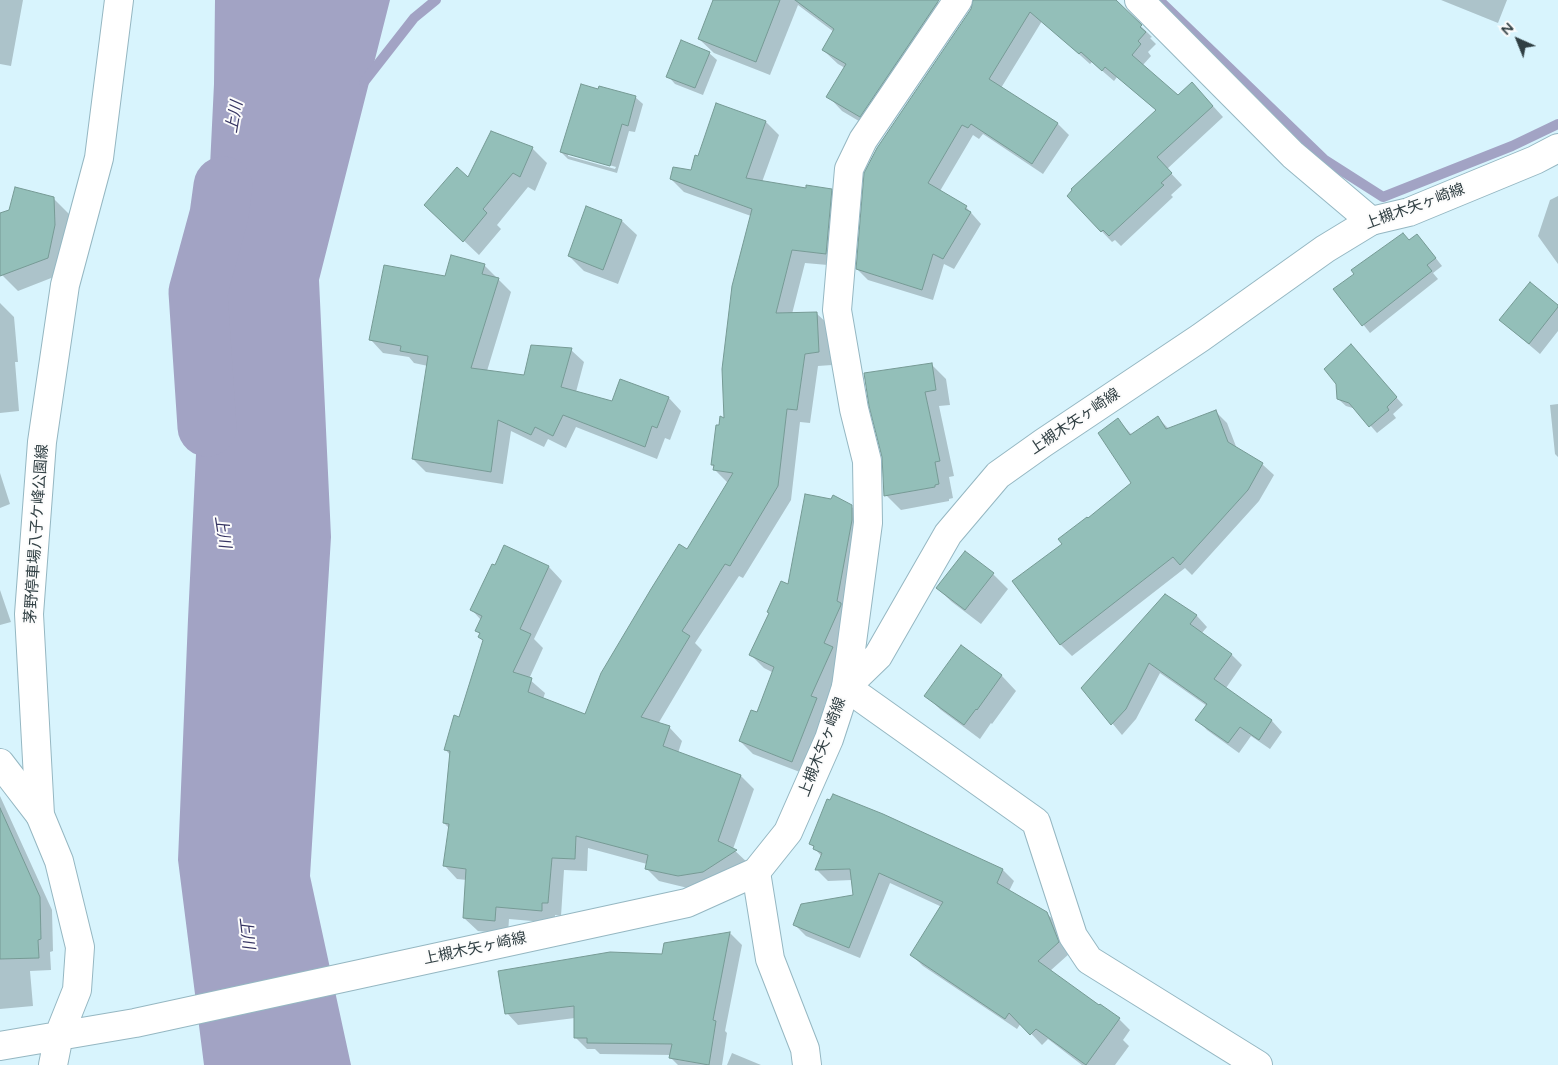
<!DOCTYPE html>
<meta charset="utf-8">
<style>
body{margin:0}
#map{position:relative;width:1558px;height:1065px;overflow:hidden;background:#d8f4fd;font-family:"Varela Round",sans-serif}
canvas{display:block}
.north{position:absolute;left:1493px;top:15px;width:50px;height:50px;-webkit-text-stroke:4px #fcfcfc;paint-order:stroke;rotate:316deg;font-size:14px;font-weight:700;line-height:20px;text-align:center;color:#303f43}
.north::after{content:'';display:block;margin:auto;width:18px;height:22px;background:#303f43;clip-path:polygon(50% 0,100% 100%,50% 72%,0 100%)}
</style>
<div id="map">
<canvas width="1558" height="1065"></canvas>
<div class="north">N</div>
</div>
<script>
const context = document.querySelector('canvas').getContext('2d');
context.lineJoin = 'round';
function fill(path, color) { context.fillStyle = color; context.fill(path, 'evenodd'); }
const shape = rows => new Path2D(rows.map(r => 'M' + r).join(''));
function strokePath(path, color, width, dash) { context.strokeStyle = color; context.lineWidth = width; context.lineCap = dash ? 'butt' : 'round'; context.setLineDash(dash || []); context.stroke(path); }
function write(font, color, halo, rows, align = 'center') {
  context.font = font + ' "Varela Round","Noto Sans JP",sans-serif'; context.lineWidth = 4; context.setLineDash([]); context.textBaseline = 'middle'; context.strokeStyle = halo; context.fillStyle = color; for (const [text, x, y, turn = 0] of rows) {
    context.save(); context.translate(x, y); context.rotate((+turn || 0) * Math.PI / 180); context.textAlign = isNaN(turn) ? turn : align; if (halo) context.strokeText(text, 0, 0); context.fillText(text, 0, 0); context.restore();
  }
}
const water = shape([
 [215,0,390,0,319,280,331,537,310,876,351,1065,204,1065,178,860,188,619,214,84]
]);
const shadow = shape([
 [0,0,23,0,11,66,0,64],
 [715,0,935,0,952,16,874,130,842,111,828,96,845,68,838,64,823,50,834,32,798,5,770,75,714,53,699,39],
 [974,0,1114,0,1152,37,1150,38,1156,44,1148,52,1151,56,1142,66,1178,96,1203,95,1223,117,1167,169,1182,185,1171,195,1173,197,1121,246,1115,240,1112,242,1068,196,1157,111,1117,77,1114,81,1092,62,1090,64,1042,21,1001,88,1058,124,1069,135,1043,174,983,134,979,139,973,135,940,191,966,207,981,224,954,269,944,264,933,300,868,280,857,269,972,9],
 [1441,0,1507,0,1498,23],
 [709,53,717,60,703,95,675,84,668,76],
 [635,97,643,104,635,132,629,131,617,173,568,159,561,152],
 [568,153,616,167,615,169,568,156],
 [717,104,766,122,779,135,762,182,807,189,831,190,844,203,839,266,805,263,792,314,816,313,830,326,832,365,818,366,810,423,800,422,791,500,743,578,739,576,695,643,702,650,658,724,669,727,682,741,678,753,741,776,754,789,733,849,748,863,692,889,659,881,646,868,647,864,588,848,587,871,564,870,561,916,555,915,555,923,509,919,508,934,478,931,464,918,467,880,457,879,444,865,449,828,444,823,450,755,445,749,460,718,484,641,479,637,480,634,476,630,481,620,472,610,505,547,549,567,562,581,534,639,543,648,529,679,545,693,543,699,586,716,728,483,715,470,715,468,712,465,720,427,726,420,751,216,684,192,671,179,692,171,698,158],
 [532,148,547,163,535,191,528,187,497,225,501,229,479,255,441,219,468,179],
 [1558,196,1558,264,1538,236,1550,200],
 [53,198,69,214,71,241,64,273,18,291,0,273,0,214],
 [622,221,637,235,618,284,584,271,569,256],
 [1409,241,1424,243,1442,266,1433,273,1438,279,1370,333,1335,289],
 [484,265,511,292,487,371,525,376,571,350,584,362,576,392,612,403,621,380,669,398,681,411,670,440,665,438,657,459,576,427,566,448,548,439,544,447,511,431,503,484,426,472,413,459,428,366,414,363,409,357,383,353,371,340,446,278],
 [0,303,14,317,18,362,15,362,19,411,0,413],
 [1558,307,1558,331,1540,354,1500,320],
 [1358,353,1403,405,1393,414,1396,418,1377,433,1356,409,1346,406,1338,399],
 [931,364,946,379,950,405,939,406,954,476,949,477,953,498,949,499,949,501,901,510,886,495,883,457],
 [1558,404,1558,457,1555,454,1550,405],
 [1216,412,1227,423,1237,449,1262,464,1274,475,1259,501,1192,575,1185,568,1072,656,1061,645,1014,581,1064,544,1088,520,1133,483,1118,420,1132,435,1158,418,1169,429],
 [0,473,10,504,0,508],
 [851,506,864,519,845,661,824,706,829,712,805,774,753,754,740,741,757,713,774,673,764,668,751,655,789,586],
 [993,574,1008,589,981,624,952,602,937,588],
 [0,590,11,622,0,625],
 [1165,595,1197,616,1207,627,1201,634,1231,654,1242,665,1226,688,1272,721,1282,732,1270,749,1251,736,1239,753,1207,730,1197,719,1207,706,1160,673,1136,719,1122,735,1083,688],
 [961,647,1002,676,1016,691,992,724,991,723,980,739,941,710,926,696],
 [0,796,52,910,53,951,50,952,51,970,30,971,33,1006,0,1009],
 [883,815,1003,870,1014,881,1009,891,1046,913,1058,924,1069,954,1050,971,1119,1019,1130,1030,1123,1040,1129,1046,1115,1065,1082,1065,1048,1039,1042,1045,1021,1023,1017,1029,923,966,912,955,942,907,890,883,860,958,806,936,794,924,854,896,852,880,828,881,817,870,822,857,811,844],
 [730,933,742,945,725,1031,727,1033,722,1065,678,1065,671,1058,671,1055,600,1054,595,1049,587,1049,575,1037,575,1018,518,1025,507,1013,663,955,665,944],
 [732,1053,761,1065,727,1065]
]);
const stream = shape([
 [1159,0,1325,160,1383,197,1512,146,1558,124],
 [364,82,414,18,436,0],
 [198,292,212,273]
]);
const river = shape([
 [207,427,198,292,219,215,223,186]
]);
const building = shape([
 [713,0,780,0,756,62,698,39,713,0],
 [795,0,939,0,860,117,826,97,846,64,822,50,834,29,795,0],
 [973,0,1116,0,1142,25,1140,27,1146,32,1138,41,1141,44,1132,55,1178,95,1192,82,1213,106,1157,157,1172,173,1161,183,1164,185,1109,236,1103,230,1101,232,1067,196,1072,190,1071,189,1156,110,1105,67,1102,71,1081,52,1079,54,1030,12,989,79,1058,123,1032,164,971,124,968,128,962,125,928,183,967,206,965,209,971,212,943,259,933,254,922,290,856,269,864,173,877,148,971,9,973,0],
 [681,40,710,52,695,88,666,77,681,40],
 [581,84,598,89,599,86,636,96,628,126,622,124,610,166,560,152,581,84],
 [716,103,766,121,746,178,806,188,806,185,832,189,826,254,792,250,776,313,817,312,819,352,805,354,797,410,787,409,778,486,730,566,725,564,682,631,690,636,641,717,670,726,663,746,741,775,718,841,737,850,703,872,678,876,645,869,648,855,576,836,575,859,552,858,548,903,542,903,542,911,496,907,495,921,463,918,466,869,443,866,449,824,443,823,450,751,444,750,454,715,459,717,483,640,478,637,480,633,475,631,482,616,470,610,492,564,495,565,504,545,549,566,520,629,531,634,513,672,532,678,528,692,585,714,601,673,651,589,679,544,687,549,733,473,713,470,714,465,711,465,716,425,719,425,720,416,724,418,722,369,732,286,752,209,670,179,673,167,691,170,695,155,698,156,716,103],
 [491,131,533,147,520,177,513,173,483,209,487,213,463,242,424,205,457,167,468,177,491,131],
 [15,187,54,197,55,225,48,258,0,276,0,213,9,210,15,187],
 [586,206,622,220,603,270,568,256,586,206],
 [1403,233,1409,240,1417,234,1436,258,1427,265,1432,271,1362,326,1333,289,1354,274,1351,270,1403,233],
 [451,255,485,264,482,274,499,278,471,368,524,375,531,345,572,348,561,387,612,401,620,379,669,397,657,428,652,426,645,447,563,415,553,436,535,427,531,435,498,420,491,472,412,459,428,356,400,351,401,346,369,340,384,265,445,276,451,255],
 [1530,282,1558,305,1558,307,1529,344,1499,320,1530,282],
 [1351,344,1397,397,1387,407,1389,410,1369,427,1349,403,1337,399,1336,384,1324,369,1351,344],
 [932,363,936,390,925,392,940,461,935,462,939,484,935,485,935,487,884,496,882,457,869,406,864,373,932,363],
 [1216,410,1228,442,1263,463,1248,490,1180,565,1173,557,1060,645,1012,581,1062,544,1058,539,1087,517,1088,518,1131,483,1098,433,1118,418,1130,435,1158,416,1166,429,1216,410],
 [805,494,831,499,833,495,852,505,852,520,837,601,841,603,841,605,824,643,833,647,811,696,817,698,792,762,739,741,751,710,757,712,774,667,749,655,769,613,767,612,781,581,788,584,805,494],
 [965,551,994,573,965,610,936,588,965,551],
 [1165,594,1197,615,1190,624,1232,654,1214,679,1272,720,1259,740,1240,727,1228,743,1195,720,1207,704,1149,663,1126,709,1111,725,1081,688,1165,594],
 [961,645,1002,675,977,710,976,709,964,725,924,696,961,645],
 [833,794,883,814,1003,869,997,883,1047,912,1059,942,1038,961,1099,1005,1100,1004,1120,1018,1086,1065,1036,1029,1030,1035,1009,1013,1005,1019,910,955,943,902,879,873,849,948,793,925,801,904,853,895,850,869,815,870,822,853,813,849,814,846,809,844,827,799,830,800,833,794],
 [0,808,40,897,41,939,38,940,39,958,0,959,0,808],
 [730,932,713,1020,716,1021,709,1065,669,1058,672,1044,587,1043,587,1038,574,1038,574,1006,505,1014,498,971,610,952,662,954,664,943,730,932]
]);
const street = shape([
 [958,0,863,140,849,169,837,310,854,409,867,461,868,523,846,687,1036,822,1073,936,1089,960,1258,1065],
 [1139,0,1293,155,1371,221],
 [0,763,40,815],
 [756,872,770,959,805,1049,807,1065]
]);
const secondary = shape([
 [0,1046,135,1023,687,903,756,872,788,832,829,739,846,687,878,656,948,534,998,475,1043,443,1200,338,1325,249,1371,221,1409,212,1535,160,1558,148],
 [53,1065,59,1035,77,990,80,947,59,861,40,815,29,614,42,442,65,285,99,158,119,0]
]);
const streetNames = [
 ["上槻木矢ヶ崎線",1415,207,-20],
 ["上槻木矢ヶ崎線",1075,422,-34],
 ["茅野停車場八子ケ峰公園線",37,534,-86],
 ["上槻木矢ヶ崎線",823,747,-69],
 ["上槻木矢ヶ崎線",475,949,-12]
];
const waterNames = [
 ["上川",235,117,-80],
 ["上川",222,532,81],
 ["上川",246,933,83]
];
fill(water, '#a2a3c4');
fill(shadow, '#0003');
strokePath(stream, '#a2a3c4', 10);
strokePath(river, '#a2a3c4', 59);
fill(building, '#93bfb9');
strokePath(building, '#769a95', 1);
strokePath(street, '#95b7c2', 30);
strokePath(secondary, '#95b7c2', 30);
strokePath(street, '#fff', 28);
strokePath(secondary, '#fff', 28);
write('15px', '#303f43', '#fcfcfc', streetNames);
write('italic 16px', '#373563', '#fcfcfc', waterNames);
</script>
